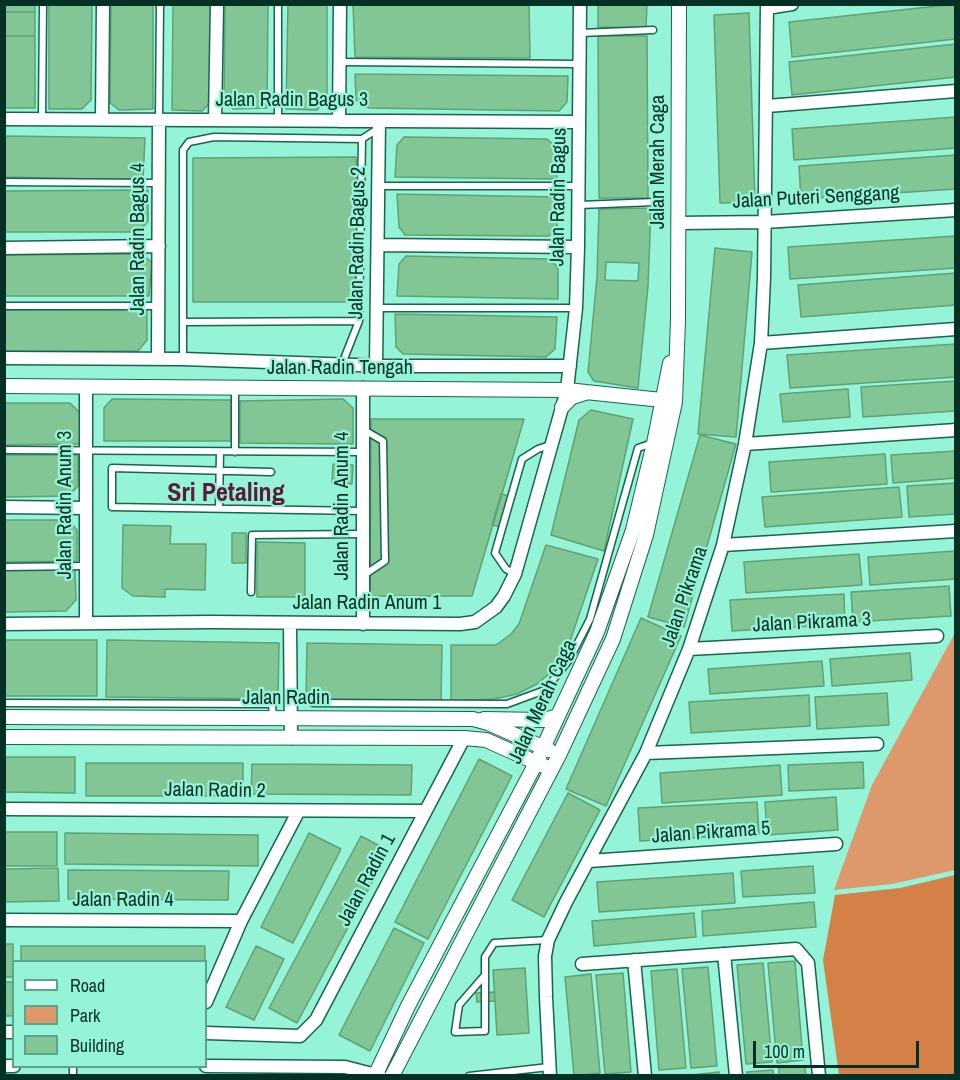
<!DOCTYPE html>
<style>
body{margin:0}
#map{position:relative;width:960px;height:1080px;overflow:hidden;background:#95f3d7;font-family:"Archivo Narrow",sans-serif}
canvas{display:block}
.frame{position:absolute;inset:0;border:6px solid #053026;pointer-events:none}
.legend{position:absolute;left:12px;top:960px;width:195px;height:108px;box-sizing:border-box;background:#95f3d7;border:2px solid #5ba590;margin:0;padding:8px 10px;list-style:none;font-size:18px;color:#053026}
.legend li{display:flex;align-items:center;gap:12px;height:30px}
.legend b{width:30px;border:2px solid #5ba590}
.scale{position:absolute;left:753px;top:1041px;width:166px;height:27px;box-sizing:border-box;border:3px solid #053026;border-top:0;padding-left:8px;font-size:18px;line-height:21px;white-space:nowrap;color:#053026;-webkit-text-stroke:4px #95f3d7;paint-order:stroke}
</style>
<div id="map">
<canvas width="960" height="1080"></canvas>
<div class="frame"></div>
<ul class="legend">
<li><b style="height:8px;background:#fff"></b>Road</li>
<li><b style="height:16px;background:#dd986c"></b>Park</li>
<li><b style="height:16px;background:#82c696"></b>Building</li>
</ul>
<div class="scale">100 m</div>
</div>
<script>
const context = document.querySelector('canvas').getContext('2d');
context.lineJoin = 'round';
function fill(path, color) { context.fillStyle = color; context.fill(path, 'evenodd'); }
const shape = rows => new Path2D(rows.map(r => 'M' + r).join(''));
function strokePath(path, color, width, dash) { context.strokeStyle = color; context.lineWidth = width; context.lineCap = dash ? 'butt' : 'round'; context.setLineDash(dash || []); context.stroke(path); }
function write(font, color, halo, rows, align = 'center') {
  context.font = font + ' "Archivo Narrow",sans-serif'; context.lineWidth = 4.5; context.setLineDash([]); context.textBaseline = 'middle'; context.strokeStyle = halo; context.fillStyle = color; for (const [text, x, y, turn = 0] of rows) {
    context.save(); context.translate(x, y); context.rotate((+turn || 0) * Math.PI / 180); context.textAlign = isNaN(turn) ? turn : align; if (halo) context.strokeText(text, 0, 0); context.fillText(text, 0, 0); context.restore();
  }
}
const green = shape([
 [955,633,955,870,892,884,834,890,872,785]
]);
const forest = shape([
 [955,875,955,1075,839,1075,823,960,835,895,900,888]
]);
const building = shape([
 [4,4,35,4,35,12,4,12,4,4],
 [49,4,92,4,91,100,82,109,49,109,49,4],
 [111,4,153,4,153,109,119,110,110,103,111,4],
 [173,4,213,4,213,100,202,111,172,110,173,4],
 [225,4,268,4,267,108,233,109,224,102,225,4],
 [288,4,327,4,327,99,317,110,286,109,288,4],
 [353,4,529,4,530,58,355,57,353,4],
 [598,4,647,4,646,28,598,27,598,4],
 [956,4,956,39,792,57,789,22,956,4],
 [4,12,35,12,35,36,4,36,4,12],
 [749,13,755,202,720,203,714,15,749,13],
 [4,36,35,36,35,108,4,108,4,36],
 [598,36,647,36,648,198,599,198,598,36],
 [956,44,956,77,792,95,789,62,956,44],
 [355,74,568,76,567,102,559,111,369,108,356,100,355,74],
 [956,117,956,148,794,160,792,129,956,117],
 [4,136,145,138,143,180,4,177,4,136],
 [404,137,547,139,556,147,557,179,395,177,397,145,404,137],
 [956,155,956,189,801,199,799,166,956,155],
 [356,157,357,302,193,302,193,158,356,157],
 [148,190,148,221,139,232,4,232,4,191,148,190],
 [397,194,559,197,557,229,549,236,405,235,399,227,397,194],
 [651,208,648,286,638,388,594,381,588,372,597,277,599,209,651,208],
 [956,236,956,268,790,279,788,247,956,236],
 [715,248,752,252,736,437,698,434,715,248],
 [140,254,152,262,149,296,4,296,4,255,140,254],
 [406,256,549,259,558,267,558,299,397,296,399,264,406,256],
 [606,262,639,263,638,281,605,280,606,262],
 [956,273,956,305,801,317,798,285,956,273],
 [147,309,147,340,138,351,4,351,4,310,147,309],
 [395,314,557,317,555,349,546,357,403,354,396,347,395,314],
 [956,344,956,377,790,388,787,355,956,344],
 [956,381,956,411,863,417,861,387,956,381],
 [848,389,850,417,783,422,780,394,848,389],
 [112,399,231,400,231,441,104,441,104,408,112,399],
 [343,399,353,408,353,444,240,443,240,401,343,399],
 [4,403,70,403,80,413,80,444,4,445,4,403],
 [591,410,633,419,604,551,551,535,579,420,591,410],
 [371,419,524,419,472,596,370,596,371,419],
 [700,435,736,444,684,627,648,617,700,435],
 [956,451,956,478,893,483,891,455,956,451],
 [885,454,887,484,771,492,769,462,885,454],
 [4,455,78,455,78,486,69,496,4,497,4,455],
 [333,464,353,465,352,484,332,483,333,464],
 [956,483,956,514,909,517,907,486,956,483],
 [899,487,902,517,765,527,762,497,899,487],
 [501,494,513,497,505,528,492,525,501,494],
 [4,520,68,520,77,530,77,561,4,562,4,520],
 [123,525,171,526,170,544,206,544,205,590,165,589,165,597,133,596,122,588,123,525],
 [232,533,246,533,246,563,232,563,232,533],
 [257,542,305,543,305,597,257,597,257,542],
 [546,545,598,559,567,650,556,668,537,684,517,694,494,699,451,701,451,645,496,645,511,634,519,624,546,545],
 [956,551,956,579,870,585,868,557,956,551],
 [859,554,862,585,746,593,744,562,859,554],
 [75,569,76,600,66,611,4,612,4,570,75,569],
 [949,586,951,616,853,622,851,592,949,586],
 [844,594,845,624,732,631,730,600,844,594],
 [641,618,681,636,606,806,566,789,641,618],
 [4,640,97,640,97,696,4,696,4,640],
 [107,640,279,643,278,699,106,697,107,640],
 [307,643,442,645,441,701,306,699,307,643],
 [910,653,912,680,832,686,830,659,910,653],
 [822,661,824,686,710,694,708,669,822,661],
 [887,693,889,725,817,729,815,697,887,693],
 [809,695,810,726,691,733,689,702,809,695],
 [4,757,75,757,75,793,4,792,4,757],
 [479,759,512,776,428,939,395,922,479,759],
 [863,762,864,788,789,791,788,765,863,762],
 [86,763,243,763,243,796,86,796,86,763],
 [252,764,412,765,411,795,251,794,252,764],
 [780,765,782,795,662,803,660,773,780,765],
 [568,793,600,810,544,917,512,900,568,793],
 [836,797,838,830,767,835,765,802,836,797],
 [757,802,759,834,640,841,638,808,757,802],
 [4,832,57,832,57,866,4,866,4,832],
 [65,833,258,835,258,866,65,864,65,833],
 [309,833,341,849,293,943,261,927,309,833],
 [361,836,389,851,297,1023,269,1008,361,836],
 [813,866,815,893,743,897,741,871,813,866],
 [58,868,59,901,4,902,4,869,58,868],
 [68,870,229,871,228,900,68,899,68,870],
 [733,873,735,903,599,912,597,882,733,873],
 [814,902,816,927,703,936,702,911,814,902],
 [694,913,696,937,594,946,592,921,694,913],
 [394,928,424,943,370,1051,339,1035,394,928],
 [4,944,13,944,13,977,4,977,4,944],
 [21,946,205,946,205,962,21,962,21,946],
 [256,946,284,959,254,1020,226,1007,256,946],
 [795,961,803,1060,777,1063,768,963,795,961],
 [763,963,772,1062,746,1064,737,965,763,963],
 [708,967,717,1066,691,1068,682,969,708,967],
 [525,968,529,1033,497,1035,493,970,525,968],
 [677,969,686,1068,659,1070,651,971,677,969],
 [623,973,631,1072,605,1074,596,975,623,973],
 [591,974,600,1073,574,1076,565,977,591,974],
 [4,982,14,982,14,1016,4,1016,4,982],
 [494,992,495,1001,477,1002,476,993,494,992],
 [805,1066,806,1076,779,1076,779,1068,805,1066],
 [773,1070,774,1076,747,1076,747,1072,773,1070],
 [719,1072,719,1076,692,1076,692,1075,719,1072]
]);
const service = shape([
 [580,33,653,30],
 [340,62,580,64],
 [42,119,43,4],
 [159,119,160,4],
 [278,120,278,4],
 [4,182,159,183],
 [379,186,579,186],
 [579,205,655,202],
 [4,306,158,306],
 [377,308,576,308],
 [183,322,359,321],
 [183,359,183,150,189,142,214,137,362,139,379,128],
 [342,364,359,321,362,139],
 [235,388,235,452],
 [364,430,383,441,385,561,364,575],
 [4,450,363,452],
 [271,472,112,468,112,507,363,511],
 [219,508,220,452],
 [4,567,86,566],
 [515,574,506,569,495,553,522,459,538,449,550,445],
 [251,592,252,535,362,534],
 [4,703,272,704,273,718],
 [313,703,507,704,545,690,569,660,590,619,638,448,653,443],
 [485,975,459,1005,455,1032,485,1031,485,957,494,943,548,940],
 [73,1066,73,1076],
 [469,1076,549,1067]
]);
const minor = shape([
 [767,8,792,4],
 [767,106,956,91],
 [4,119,579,122],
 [102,119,103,4],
 [215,120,217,4],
 [339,121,340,4],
 [679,223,765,222,956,210],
 [378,245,578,247],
 [4,248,159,246],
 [761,343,956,329],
 [4,358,183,359,384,366,570,366],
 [158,359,159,119],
 [376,365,379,121],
 [363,388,363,624],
 [745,444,956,430],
 [4,507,86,508],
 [723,545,956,531],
 [86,623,86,387],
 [290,623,291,738],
 [4,624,210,622,460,624,475,622,496,607,504,596,515,574,567,390,576,308,578,247,580,4],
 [689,649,937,636],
 [646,753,877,744],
 [4,809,425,811],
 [589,861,836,844],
 [4,920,241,921],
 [724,954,736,1076],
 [634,960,645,1076],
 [582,964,796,949,808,963,819,1076],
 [206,1002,241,921,298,812],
 [4,1032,14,1032],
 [206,1033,300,1036,316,1020,464,738],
 [4,1066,14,1066],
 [206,1066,345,1067,380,1076],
 [550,1076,546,997,545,956,548,940,566,902,646,753,689,649,723,545,745,444,761,343,764,278,767,4]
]);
const tertiary = shape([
 [4,386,567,390,671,401],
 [562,407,572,397,585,393],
 [4,717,473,719,488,723,549,750],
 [484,719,544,720,558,716],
 [4,737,464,738,486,740,544,766],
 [375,1076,408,1006,536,763,597,632,633,530,654,443,670,363],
 [392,1076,559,755,613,639,646,535,675,402,678,320,679,4]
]);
const streetNames = [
 ["Jalan Radin Bagus 3",292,101],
 ["Jalan Merah Caga",659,162,-90],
 ["Jalan Radin Bagus",559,197,-89],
 ["Jalan Puteri Senggang",816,198,-3],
 ["Jalan Radin Bagus 4",139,239,-90],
 ["Jalan Radin Bagus 2",358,243,-89],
 ["Jalan Radin Tengah",340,369],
 ["Jalan Radin Anum 3",66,505,-90],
 ["Jalan Radin Anum 4",343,506,-90],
 ["Jalan Pikrama",685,597,-71],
 ["Jalan Radin Anum 1",367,604],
 ["Jalan Pikrama 3",812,623,-3],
 ["Jalan Radin",286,699],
 ["Jalan Merah Caga",543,702,-65],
 ["Jalan Radin 2",215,791,1],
 ["Jalan Pikrama 5",711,833,-4],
 ["Jalan Radin 1",367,880,-62],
 ["Jalan Radin 4",123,901]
];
const districtNames = [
 ["Sri Petaling",226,494]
];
fill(green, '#dd986c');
fill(forest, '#d48148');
fill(building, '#82c696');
strokePath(building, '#5fa274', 1.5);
strokePath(service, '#176452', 9);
strokePath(minor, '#176452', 15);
strokePath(tertiary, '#176452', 16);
strokePath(service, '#fff', 6);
strokePath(minor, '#fff', 12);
strokePath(tertiary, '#fff', 14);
write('20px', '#053026', '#95f3d7', streetNames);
write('bold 26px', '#5b1b3b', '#95f3d7', districtNames);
</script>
